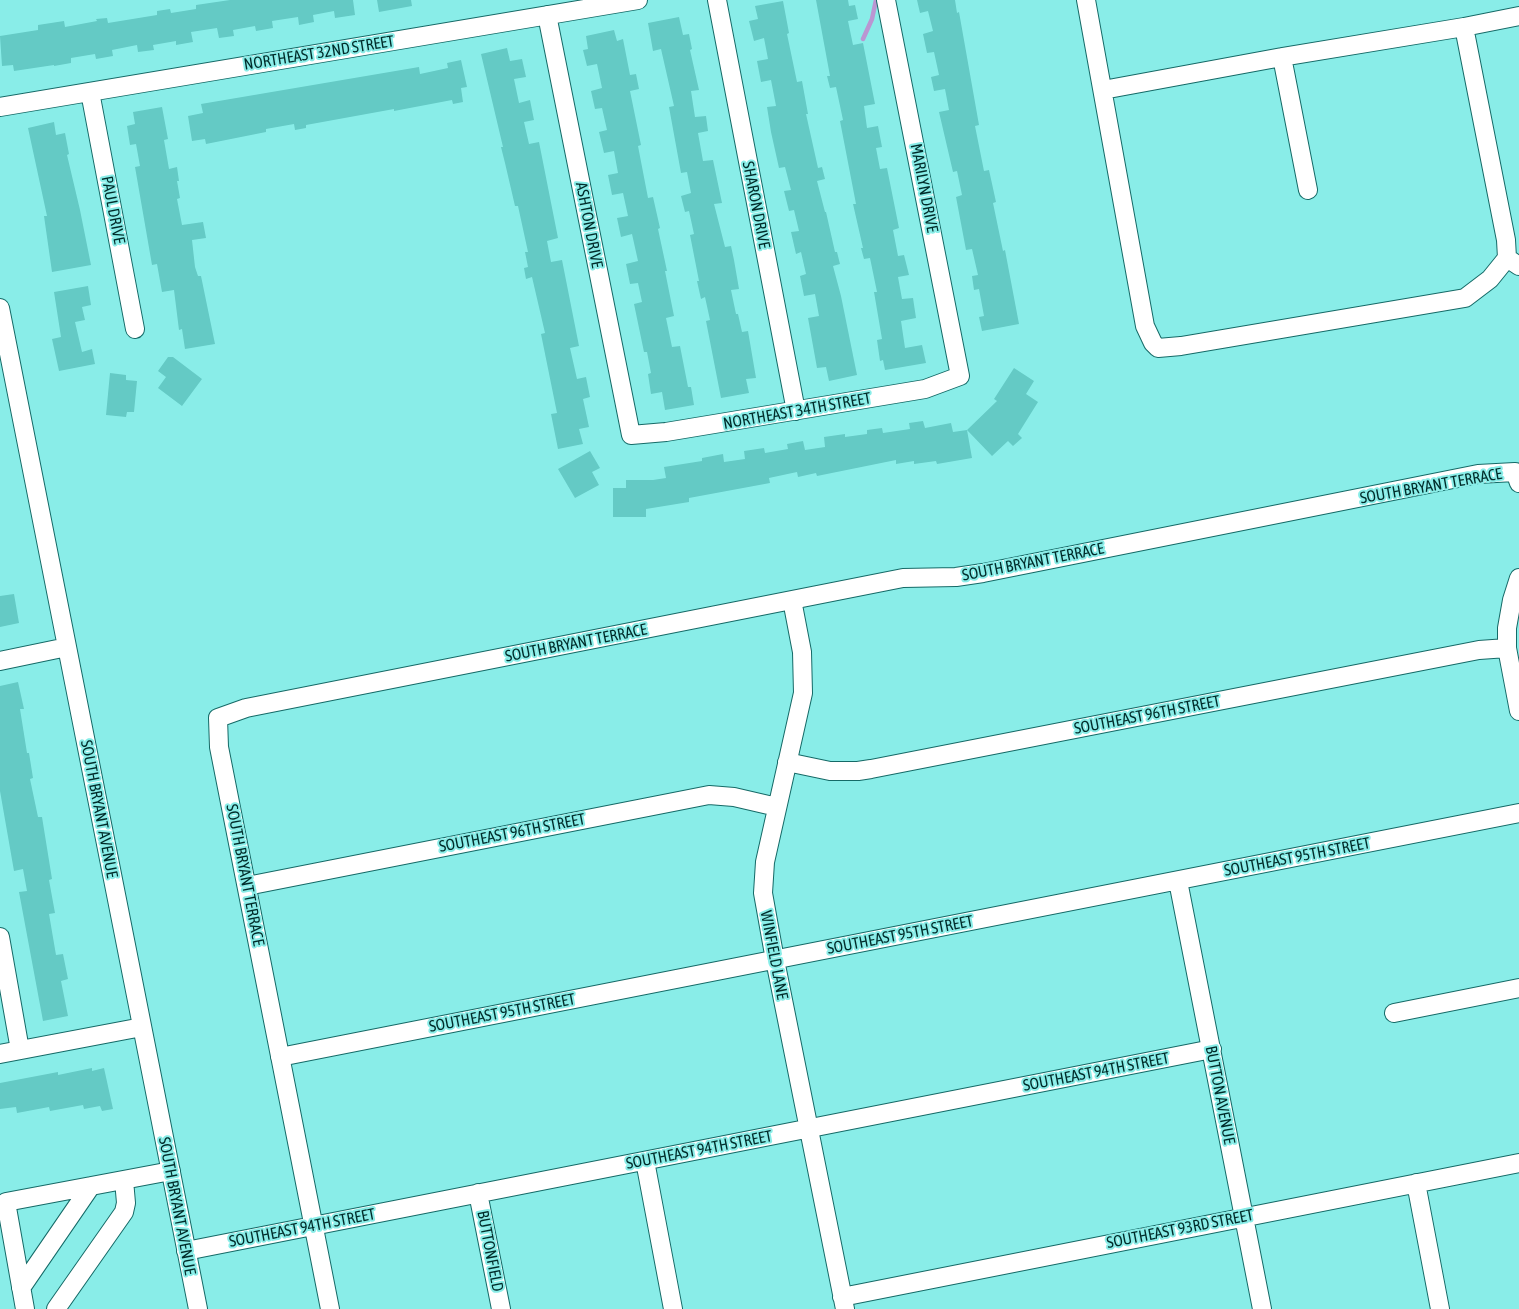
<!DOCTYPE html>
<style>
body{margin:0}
canvas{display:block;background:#89ede8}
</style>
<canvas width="1519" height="1309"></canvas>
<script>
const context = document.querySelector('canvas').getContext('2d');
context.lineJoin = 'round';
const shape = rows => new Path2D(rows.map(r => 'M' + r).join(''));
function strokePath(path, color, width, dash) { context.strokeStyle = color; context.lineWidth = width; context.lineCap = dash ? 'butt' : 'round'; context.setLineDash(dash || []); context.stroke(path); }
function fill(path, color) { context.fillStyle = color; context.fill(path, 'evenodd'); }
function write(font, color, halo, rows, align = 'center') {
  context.font = font + ' "Asap Condensed",sans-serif'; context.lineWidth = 4; context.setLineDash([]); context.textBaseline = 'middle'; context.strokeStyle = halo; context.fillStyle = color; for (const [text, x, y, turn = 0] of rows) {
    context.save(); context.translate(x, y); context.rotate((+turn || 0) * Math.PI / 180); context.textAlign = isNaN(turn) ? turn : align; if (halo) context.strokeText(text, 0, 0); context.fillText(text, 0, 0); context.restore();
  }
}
const stream = shape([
 [863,39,872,19,876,0]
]);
const building = shape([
 [230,0,353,0,355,15,335,18,334,11,313,15,314,22,299,25,298,17,272,21,273,28,256,31,255,26,233,30,234,36,219,38,217,28,191,32,193,42,176,45,176,41,153,45,154,50,138,52,137,45,112,50,113,56,96,59,95,54,71,58,71,63,54,66,54,65,14,71,13,65,2,66,0,36,38,30,38,25,64,21,65,27,97,21,96,19,107,18,108,23,157,15,157,11,170,9,171,13,196,9,196,5],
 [377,0,411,0,412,6,379,12],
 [816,0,848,0,849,6,855,5,858,19,848,21,853,45,863,43,875,104,864,106,867,128,878,126,882,147,876,148,880,169,887,168,899,228,893,230,898,256,904,255,909,275,898,277,902,299,913,298,916,318,901,321,905,348,922,345,926,363,885,370,883,360,880,361,877,340,882,339,874,292,877,292,870,258,864,259,861,248,863,248,853,204,856,204,840,121,843,120,836,87,830,88,827,76,830,76],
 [917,0,955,0,957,13,959,12,979,125,975,126,984,171,989,170,996,202,993,203,1003,251,1005,250,1019,324,982,331,979,317,984,316,979,289,974,290,972,276,978,275,972,249,966,250,956,197,962,195,957,171,953,172,939,112,949,110,945,89,934,91,931,77,939,75,934,52,927,53,923,34,933,31,928,11,920,13],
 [783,1,789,33,787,34,797,82,802,81,808,114,806,114,818,168,822,167,825,179,817,181,825,212,826,212,835,252,837,252,840,264,833,266,841,296,857,375,829,381,826,367,817,368,808,318,819,316,815,294,804,296,800,276,806,274,801,252,796,254,791,232,799,231,794,210,789,211,784,191,791,190,785,167,779,168,771,132,767,107,776,106,771,80,761,82,757,61,768,59,764,38,754,41,749,21,758,19,755,6],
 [679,17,683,35,689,34,692,49,690,50,699,90,691,91,695,117,706,116,708,131,698,133,703,161,713,160,722,203,714,204,725,247,731,246,734,260,739,289,731,290,736,314,738,314,742,332,748,331,756,378,746,379,749,393,721,398,706,321,710,320,705,297,701,299,697,281,699,281,690,235,694,234,689,211,685,212,681,196,691,193,687,172,681,173,669,107,674,106,661,49,653,51,648,23],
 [614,30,617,41,623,39,630,75,636,74,639,89,630,91,641,145,638,146,648,198,653,197,660,228,658,229,667,271,665,271,674,316,666,318,672,347,680,346,688,387,691,387,694,405,665,410,662,392,651,394,648,374,651,373,647,352,644,352,634,304,642,302,638,283,630,284,626,264,638,261,632,234,621,237,617,218,628,216,623,193,612,195,608,175,618,173,614,151,604,153,599,132,607,130,602,108,595,109,591,91,602,88,597,64,587,66,583,50,588,49,586,36],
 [507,48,510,61,522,59,526,77,514,79,519,103,530,100,534,120,524,122,529,144,539,142,558,238,547,241,551,262,562,260,579,346,570,348,577,379,586,377,590,397,583,399,589,427,579,429,583,444,558,449,551,414,557,413,541,334,545,333,532,277,526,279,524,268,528,267,525,252,528,252,518,206,515,206,505,163,501,147,503,147,481,54],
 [461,60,467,87,461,88,463,102,453,104,452,100,394,111,394,109,306,125,306,128,295,130,294,124,266,129,266,132,206,144,205,139,192,141,188,116,203,113,201,104,419,67,420,74,448,68,447,63],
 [162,107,168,139,164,140,169,169,177,167,179,181,177,181,180,198,177,199,182,225,203,222,206,238,192,240,195,267,198,276,201,276,215,344,185,349,182,329,179,330,174,290,162,292,157,264,152,265,135,167,140,166,136,144,130,145,127,126,135,124,133,112],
 [54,122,56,135,65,133,69,154,67,155,80,210,91,265,52,272,44,216,47,216,28,128],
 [88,286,91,305,82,307,85,320,75,322,82,352,92,349,95,364,59,371,52,339,61,337,54,292],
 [168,357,173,357,202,379,182,406,158,388,166,377,158,371],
 [1014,368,1034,381,1026,394,1038,402,1018,434,1022,438,1013,446,1008,441,992,456,967,430,997,401,994,399],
 [110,373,126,375,126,380,137,381,134,412,127,412,126,417,106,415],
 [923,421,925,428,951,423,953,432,967,430,972,458,937,464,936,461,914,464,914,461,896,464,896,460,817,476,816,473,798,477,797,472,769,478,770,483,689,498,689,502,646,509,646,517,613,517,613,488,626,488,626,480,653,480,666,478,664,467,702,461,702,458,723,454,724,462,745,459,744,451,764,448,765,453,788,449,787,444,803,441,805,450,825,447,824,437,845,434,845,437,867,434,867,430,882,428,883,433,910,429,909,423],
 [590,451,600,468,592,472,599,485,575,498,558,469],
 [14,594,19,623,0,627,0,596],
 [18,682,24,709,20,709,27,753,29,753,33,778,30,779,38,817,42,817,52,879,49,880,55,913,49,914,56,955,63,954,68,979,61,981,68,1016,43,1021,19,892,27,891,23,869,14,871,0,791,0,686],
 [92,1068,92,1071,104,1068,113,1109,102,1111,100,1106,84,1109,83,1105,50,1111,49,1107,17,1113,16,1107,0,1109,0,1083,58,1072,58,1075]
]);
const minor = shape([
 [717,0,796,411],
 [1086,0,1145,326,1153,343,1158,348,1181,346,1465,298,1490,279,1507,258],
 [547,15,631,435,666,432,925,389,960,376,886,0],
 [1519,16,1464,27,1506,240,1507,258,1519,266],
 [1282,57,1308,190],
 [1103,90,1282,57,1464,27],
 [90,92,135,329],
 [0,107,638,0],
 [0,308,198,1309],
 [1519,578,1512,600,1507,628,1507,648,1519,711],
 [792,600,802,652,803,693,765,862,763,893,775,960,845,1309],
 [0,661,67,647],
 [787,762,830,771,858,771,871,769,1479,650,1507,648],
 [1178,881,1262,1309],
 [247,886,709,795,734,797,777,807],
 [0,937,20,1050],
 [1394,1013,1519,988],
 [0,1054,142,1027],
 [280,1057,1519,813],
 [645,1161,673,1309],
 [1416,1183,1440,1309],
 [478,1193,501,1309],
 [186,1251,1212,1049],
 [21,1288,91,1186],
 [842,1297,1519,1163],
 [25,1309,6,1202,171,1171],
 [56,1309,124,1212,126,1203,124,1180],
 [330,1309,219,747,218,718,246,708,903,578,956,577,983,573,1478,474,1515,472,1519,483]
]);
const streetNames = [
 ["NORTHEAST 32ND STREET",319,53,-9],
 ["MARILYN DRIVE",924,188,79],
 ["SHARON DRIVE",756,205,79],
 ["PAUL DRIVE",113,210,79],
 ["ASHTON DRIVE",589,225,79],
 ["NORTHEAST 34TH STREET",797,411,-10],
 ["SOUTH BRYANT TERRACE",1431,486,-10],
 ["SOUTH BRYANT TERRACE",1033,562,-11],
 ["SOUTH BRYANT TERRACE",576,643,-11],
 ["SOUTHEAST 96TH STREET",1147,715,-11],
 ["SOUTH BRYANT AVENUE",99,809,79],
 ["SOUTHEAST 96TH STREET",512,833,-11],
 ["SOUTHEAST 95TH STREET",1297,857,-11],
 ["SOUTH BRYANT TERRACE",245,875,79],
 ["SOUTHEAST 95TH STREET",900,935,-11],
 ["WINFIELD LANE",774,955,79],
 ["SOUTHEAST 95TH STREET",502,1013,-11],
 ["SOUTHEAST 94TH STREET",1096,1072,-11],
 ["BUTTON AVENUE",1220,1095,79],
 ["SOUTHEAST 94TH STREET",699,1150,-11],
 ["SOUTH BRYANT AVENUE",177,1206,79],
 ["SOUTHEAST 94TH STREET",302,1228,-11],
 ["SOUTHEAST 93RD STREET",1180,1229,-11],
 ["BUTTONFIELD",490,1251,79]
];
strokePath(stream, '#ba96d2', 4.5);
fill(building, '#64cac5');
strokePath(minor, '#156a67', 20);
strokePath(minor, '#fff', 18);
write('16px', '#002c2a', '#89ede8', streetNames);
</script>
